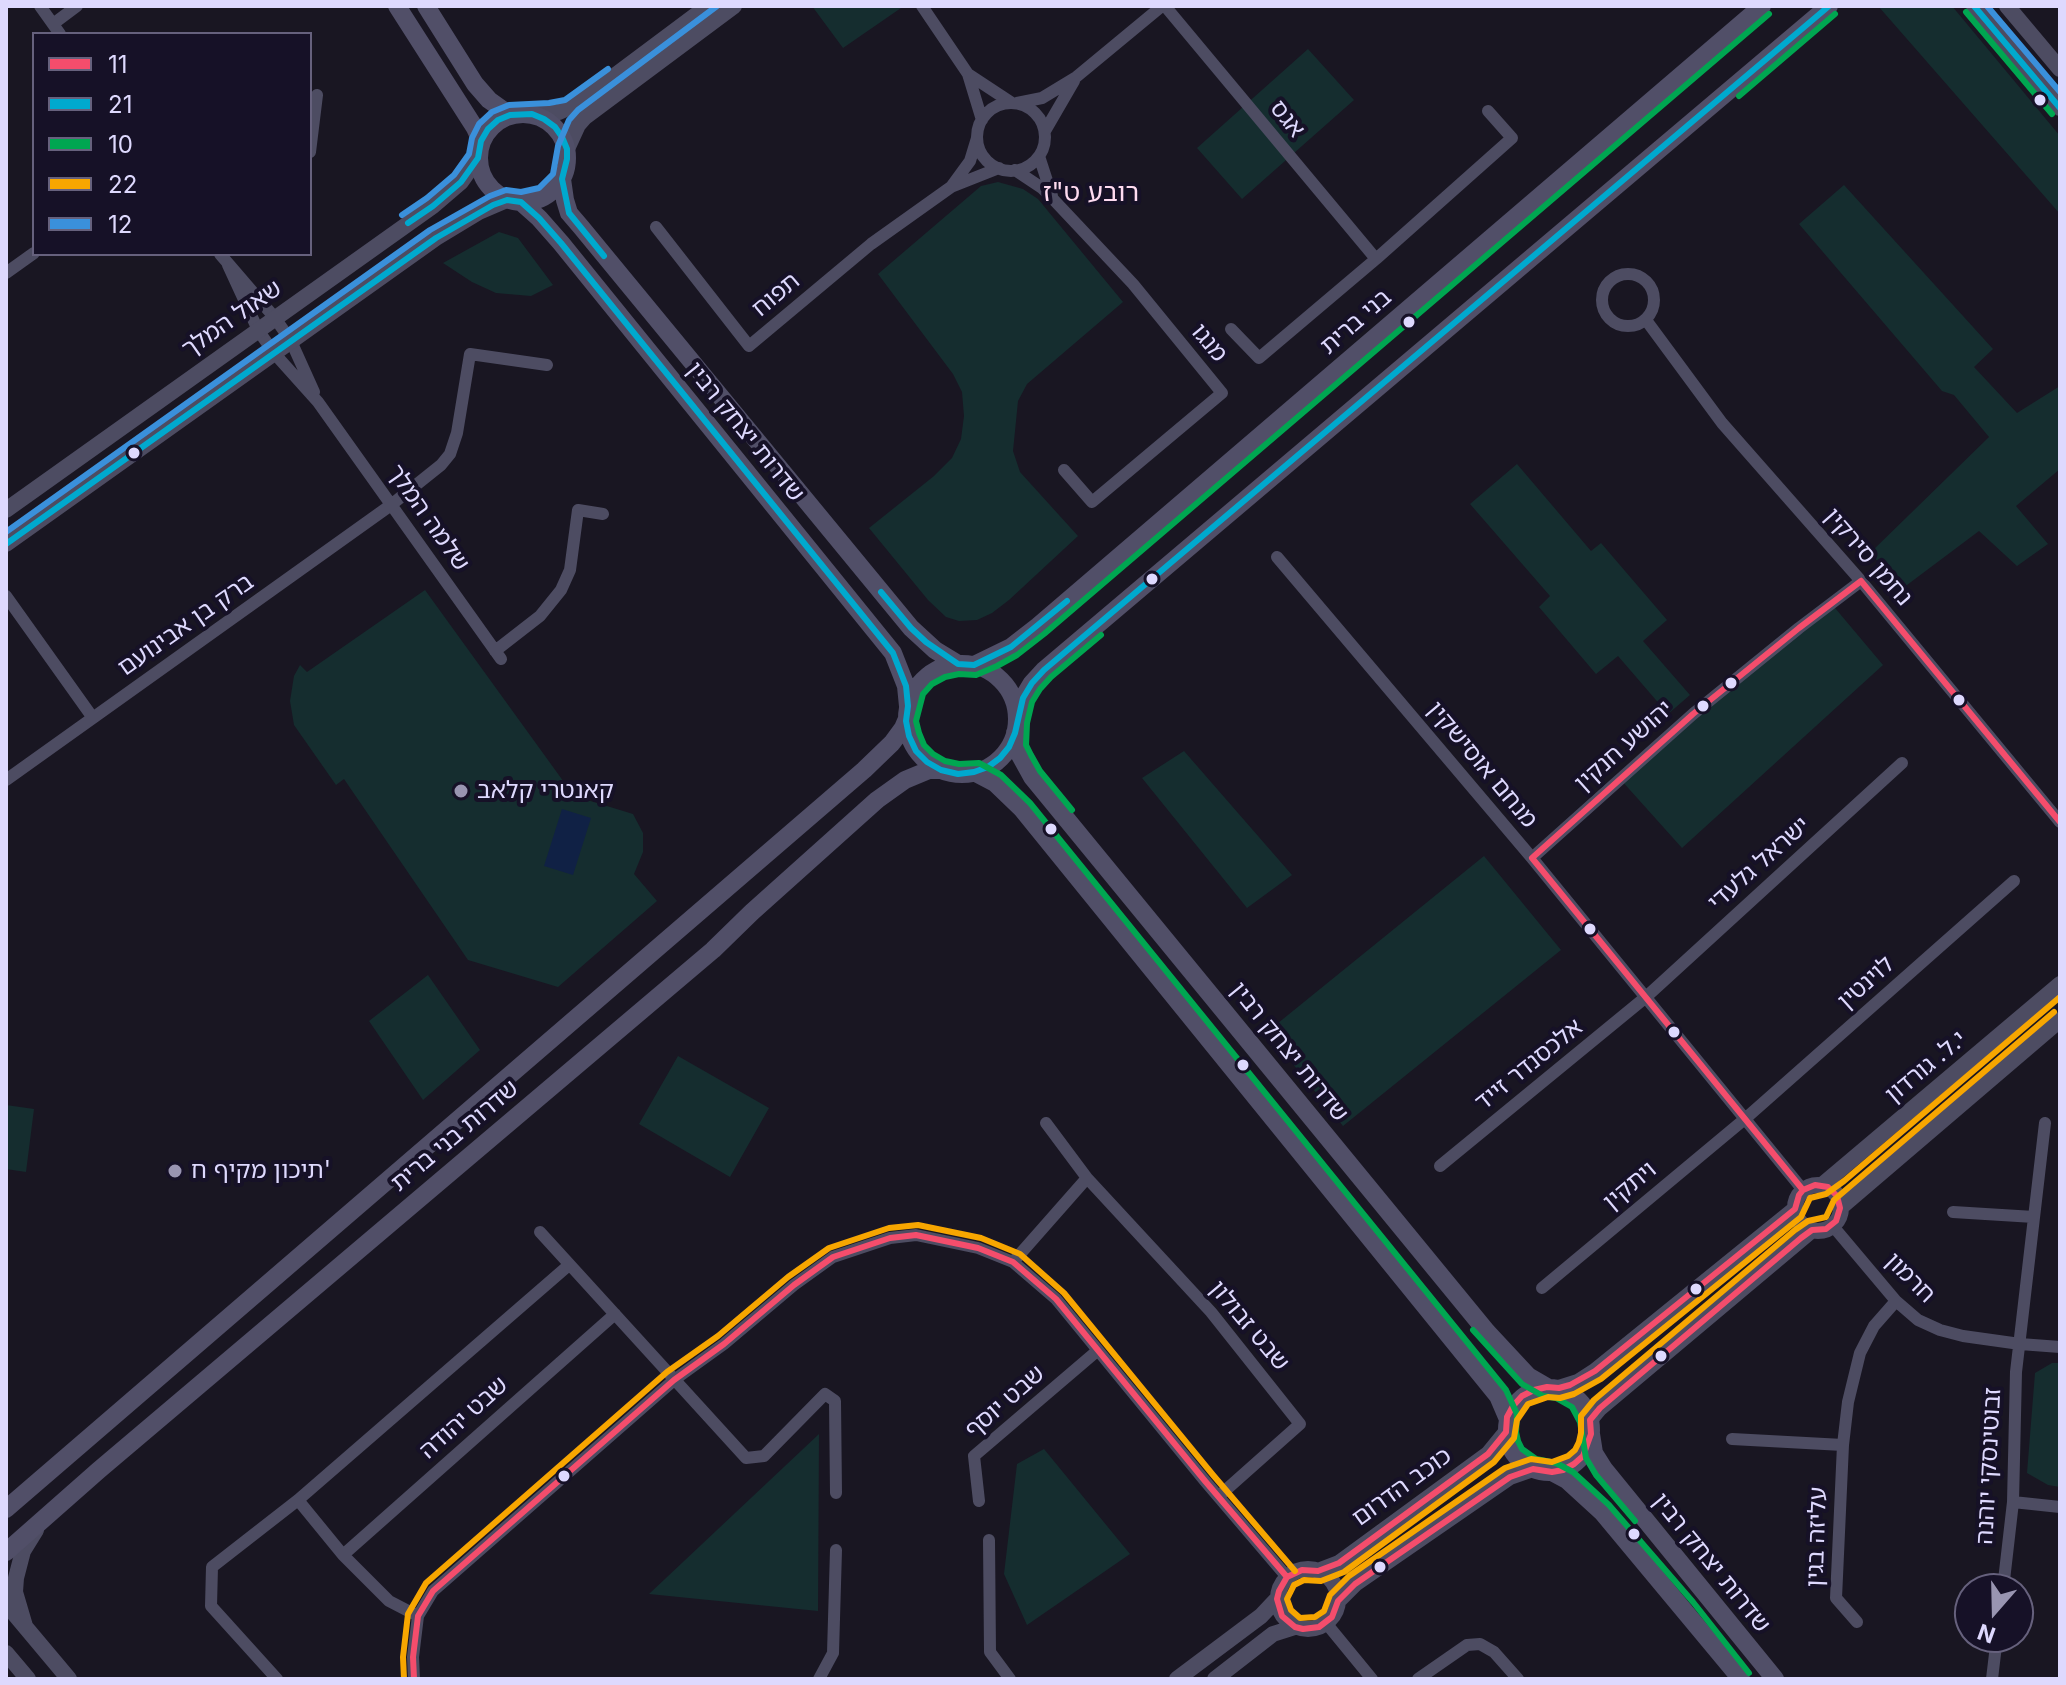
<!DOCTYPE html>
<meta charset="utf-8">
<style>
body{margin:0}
#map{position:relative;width:2066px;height:1685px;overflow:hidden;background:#191622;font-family:Inter,sans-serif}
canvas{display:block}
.frame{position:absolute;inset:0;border:8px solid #ded9fe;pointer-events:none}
.legend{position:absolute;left:32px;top:32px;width:280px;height:224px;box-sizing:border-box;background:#161127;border:2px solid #66617d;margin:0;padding:10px 14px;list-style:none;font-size:24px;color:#ded9fe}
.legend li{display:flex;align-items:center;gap:16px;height:40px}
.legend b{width:40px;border:2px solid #66617d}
.north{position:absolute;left:1954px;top:1573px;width:80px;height:80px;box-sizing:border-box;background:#161127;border:2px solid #66617d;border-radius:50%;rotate:200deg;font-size:22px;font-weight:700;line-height:32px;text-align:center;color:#ded9fe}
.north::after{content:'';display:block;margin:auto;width:28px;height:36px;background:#9995b1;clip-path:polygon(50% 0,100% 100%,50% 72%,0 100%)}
</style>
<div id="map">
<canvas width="2066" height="1685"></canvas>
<div class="frame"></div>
<ul class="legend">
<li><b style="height:10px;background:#f44d6c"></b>11</li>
<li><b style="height:10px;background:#00a9ce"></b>21</li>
<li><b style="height:10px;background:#00a651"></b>10</li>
<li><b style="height:10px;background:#f7a600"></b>22</li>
<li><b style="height:10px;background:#3a90db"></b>12</li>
</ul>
<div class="north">N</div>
</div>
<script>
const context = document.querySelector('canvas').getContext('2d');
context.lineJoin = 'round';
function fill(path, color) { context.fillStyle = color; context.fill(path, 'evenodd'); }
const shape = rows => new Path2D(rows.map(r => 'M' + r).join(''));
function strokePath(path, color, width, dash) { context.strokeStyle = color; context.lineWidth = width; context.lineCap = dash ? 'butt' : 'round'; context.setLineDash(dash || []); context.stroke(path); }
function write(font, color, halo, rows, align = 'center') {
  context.font = font + ' Inter,"Noto Sans Hebrew",sans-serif'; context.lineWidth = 8; context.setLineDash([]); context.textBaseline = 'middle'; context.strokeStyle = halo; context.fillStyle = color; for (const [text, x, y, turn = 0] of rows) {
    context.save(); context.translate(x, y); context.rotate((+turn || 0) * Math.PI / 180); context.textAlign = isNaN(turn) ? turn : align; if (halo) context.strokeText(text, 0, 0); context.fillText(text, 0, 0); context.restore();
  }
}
const green = shape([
 [812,6,900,6,901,8,843,48],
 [1952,6,2060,136,2060,214,1879,7],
 [1308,49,1354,100,1242,199,1197,148],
 [998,182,1023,189,1038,199,1123,302,1027,384,1018,401,1013,451,1020,472,1078,536,1009,600,992,613,977,620,959,621,946,617,928,600,869,528,934,476,952,458,961,439,964,416,962,392,953,374,878,274,981,186],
 [1844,185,1993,349,1974,367,2017,413,2060,386,2060,469,2016,506,2048,544,2017,566,1979,531,1903,588,1870,553,1989,437,1954,395,1942,391,1799,224],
 [499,232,518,238,553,285,531,296,496,293,472,282,443,263],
 [1517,464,1591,551,1601,543,1667,620,1643,641,1690,695,1668,714,1618,656,1596,674,1539,607,1550,596,1470,504],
 [425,590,574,796,633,814,643,833,643,852,634,874,657,901,558,987,468,960,344,779,336,785,294,725,290,701,294,676,300,665,307,672],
 [1830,602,1883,665,1682,848,1621,780],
 [1184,751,1292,875,1247,908,1142,778],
 [1484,856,1561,950,1343,1126,1267,1032],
 [428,975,480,1050,423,1100,369,1021],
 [678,1056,769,1108,730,1177,639,1124],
 [6,1105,34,1109,26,1172,6,1169],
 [2052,1363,2060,1363,2060,1487,2048,1485,2027,1473,2035,1373],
 [819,1434,818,1611,649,1594],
 [1044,1449,1130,1554,1027,1625,1004,1574,1017,1464]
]);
const water = shape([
 [562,809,591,818,573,875,544,866]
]);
const minor = shape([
 [40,6,60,34],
 [922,6,968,74,982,120],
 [1165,6,1376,259],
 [53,24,77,6],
 [968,74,1012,103],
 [1017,103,1042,98,1075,78,1162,6],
 '977 137a34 34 0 1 1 68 0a34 34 0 1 1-68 0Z',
 [1045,131,1074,81],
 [310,152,317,95],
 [1039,156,1052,196],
 [1015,170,1042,188,1053,199,1133,284,1222,393,1092,502,1064,470],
 [951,187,970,161,977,138],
 [656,227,749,346,871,244,951,187,999,168],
 [220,254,275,318,291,341,314,392],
 [228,265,258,330,274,353,318,402,501,659],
 [6,273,34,253],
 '1602 300a26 26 0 1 1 52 0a26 26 0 1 1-52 0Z',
 [1646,320,1722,423,1861,581,2060,822],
 [1231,329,1259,358,1376,259,1512,138,1488,111],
 [1277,557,1532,858,1803,1190],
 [6,596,93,718],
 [495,651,540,616,561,590,570,570,578,510,603,514],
 [6,780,391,505,441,465,450,454,457,433,470,354,547,365],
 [1532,858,1693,714,1799,628,1861,581],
 [1046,1123,1087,1178,1211,1312,1300,1424,1219,1496],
 [1440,1166,1646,997,1902,763],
 [1953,1212,2034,1217],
 [1832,1225,1896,1301,1918,1320,1940,1330,1963,1336,2020,1344,2060,1347],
 [540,1232,746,1458,764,1456,825,1394,835,1401,836,1493],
 [1013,1262,1087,1178],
 [1542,1288,1746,1118,2014,881],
 [1732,1439,1843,1445],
 [298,1500,343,1555,389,1601,418,1616],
 [979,1501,974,1456,1097,1351],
 [2013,1502,2060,1507],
 [989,1540,990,1652,1010,1679],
 [343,1555,615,1314],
 [2003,1589,2013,1502,2016,1372,2045,1123],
 [1857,1622,1836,1598,1843,1445,1848,1402,1860,1353,1874,1326,1896,1301],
 [1326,1623,1372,1679],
 [277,1679,211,1606,212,1567,298,1500,569,1265],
 [414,1679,413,1657,418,1616,433,1591,674,1380,724,1344,794,1285,833,1257,890,1238,916,1235,978,1248,1013,1262,1056,1299,1205,1481,1287,1577],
 [819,1679,833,1653,836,1550],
 [1418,1679,1467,1645,1480,1644,1494,1652,1518,1679],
 [1992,1679,1997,1637]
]);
const tertiary = shape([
 [1974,6,2060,108],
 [2007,6,2060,69],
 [532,114,559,112,577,104,708,6],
 [567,149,578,125,585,117,734,6],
 [6,510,433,206,461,182,478,158],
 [6,544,436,238,479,212,507,200],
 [1822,1185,2060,984],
 '1795 1208a23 23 0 1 1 46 0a23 23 0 1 1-46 0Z',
 [1840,1208,2060,1020],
 [1559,1388,1578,1382,1595,1371,1795,1209],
 [1590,1420,1600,1408,1812,1230],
 '1278 1599a30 30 0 1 1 60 0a30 30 0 1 1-60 0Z',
 [1318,1571,1339,1563,1488,1454,1506,1432],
 [1338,1601,1355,1584,1510,1477,1533,1469],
 [6,1604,69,1679],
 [25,1626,15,1592,16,1578,23,1551,36,1530],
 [6,1653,28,1679],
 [1177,1679,1261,1616,1277,1599],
 [1215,1679,1273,1634,1295,1627]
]);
const secondary = shape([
 [397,6,475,128,481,141],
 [426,6,475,84,489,100,510,115],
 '479 158a44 44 0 1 1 88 0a44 44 0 1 1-88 0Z',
 [562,179,565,200,569,213,581,227,911,628,935,650,958,664],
 [521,202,539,218,561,243,893,653,906,686,908,706],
 '907 719a55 55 0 1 1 110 0a55 55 0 1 1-110 0Z',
 [974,665,1011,647,1038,626,1762,6],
 [1017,721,1023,698,1032,683,1044,670,1829,6],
 [1015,733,1016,748,1032,777,1487,1332,1528,1376,1547,1387],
 [974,772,995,783,1022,809,1498,1396,1507,1417],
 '1507 1430a42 42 0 1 1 84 0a42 42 0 1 1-84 0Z',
 [1591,1434,1594,1453,1604,1469,1775,1679],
 [1552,1472,1567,1480,1602,1512,1741,1679],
 [6,1509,864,770,892,743,903,728,906,721],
 [6,1552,99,1470,713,950,752,912,877,800,905,780,929,770,941,770]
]);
const bus1 = shape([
 [1861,581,2060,822],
 [1532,858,1693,714,1799,628,1861,581],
 [1532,858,1803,1190],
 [1815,1185,1828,1187,1837,1196,1840,1208,1836,1221,1826,1229,1812,1230,1801,1238,1600,1408,1590,1420,1591,1434,1583,1456,1574,1464,1563,1470,1552,1472,1533,1469,1510,1477,1355,1584,1338,1601,1332,1617,1319,1627,1303,1629,1295,1627,1282,1616,1277,1599,1279,1591,1287,1577,1302,1570,1318,1571,1339,1563,1488,1454,1506,1432,1507,1417,1513,1406,1522,1396,1534,1390,1547,1387,1559,1388,1570,1385,1595,1371,1795,1209,1799,1195,1803,1190,1815,1185],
 [414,1679,413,1657,418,1616,433,1591,674,1380,724,1344,794,1285,833,1257,890,1238,916,1235,978,1248,1013,1262,1056,1299,1205,1481,1287,1577]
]);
const bus2 = shape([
 [1974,6,2060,108],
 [408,223,433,206,461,182,478,158,481,141,488,129,498,120,510,115,532,114,544,119,555,127,562,137,567,149,567,159,562,179,569,213,604,256],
 [6,544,436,238,493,205,507,200,521,202,539,218,561,243,893,653,906,686,908,706,906,721,909,736,916,751,927,762,941,770,958,774,974,772,988,767,1000,758,1009,747,1015,733,1023,698,1032,683,1044,670,1829,6],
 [881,592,911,628,926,642,958,664,974,665,1011,647,1067,601]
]);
const bus3 = shape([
 [1966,12,2052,114],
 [1739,96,1835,14],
 [1072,810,1040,771,1031,755,1026,745,1027,723,1032,702,1040,689,1051,677,1101,635],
 [1473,1330,1522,1384,1543,1396,1556,1398,1572,1407,1580,1422,1586,1458,1596,1475,1635,1521],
 [1749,1673,1693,1602,1609,1505,1573,1472,1556,1463,1536,1459,1522,1449,1518,1441,1516,1432,1517,1414,1506,1390,1030,803,1001,775,979,763,959,764,945,761,933,754,924,745,919,733,916,721,923,694,932,684,945,677,959,674,976,675,997,666,1017,655,1044,634,1769,14]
]);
const bus4 = shape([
 [2054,1012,1834,1200,1826,1217,1808,1221,1795,1230,1594,1400,1581,1416,1581,1433,1579,1442,1575,1450,1568,1456,1552,1462,1531,1459,1505,1468,1349,1576,1330,1595,1324,1611,1315,1617,1300,1618,1291,1610,1287,1599,1294,1585,1304,1580,1321,1581,1344,1572,1494,1462,1514,1438,1517,1420,1528,1404,1548,1397,1560,1398,1574,1394,1601,1379,1801,1217,1810,1198,1826,1194,1844,1181,2060,997],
 [404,1679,403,1657,408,1614,426,1583,667,1372,718,1336,788,1277,829,1248,889,1228,918,1225,981,1238,1020,1254,1064,1293,1213,1475,1295,1571]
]);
const bus5 = shape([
 [1987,6,2060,92],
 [402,215,427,198,454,175,469,154,472,138,479,124,492,112,509,105,549,103,565,100,608,69],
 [6,532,430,230,490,196,506,190,521,192,539,188,553,174,558,146,569,120,578,110,717,6]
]);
const markers = [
 [2040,100,7,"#ded9fe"],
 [1409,322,7,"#ded9fe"],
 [134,453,7,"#ded9fe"],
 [1152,579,7,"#ded9fe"],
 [1731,683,7,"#ded9fe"],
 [1959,700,7,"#ded9fe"],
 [1703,706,7,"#ded9fe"],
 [461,791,8,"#9995b1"],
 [1051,829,7,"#ded9fe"],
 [1590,929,7,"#ded9fe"],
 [1674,1032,7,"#ded9fe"],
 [1243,1065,7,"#ded9fe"],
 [175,1171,8,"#9995b1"],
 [1696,1289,7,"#ded9fe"],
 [1661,1356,7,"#ded9fe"],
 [564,1476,7,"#ded9fe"],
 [1634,1534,7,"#ded9fe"],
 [1380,1567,7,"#ded9fe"]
];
const streetNames = [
 ["אגס",1287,119,51],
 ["תפוח",776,295,-40],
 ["שאול המלך",232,319,-35],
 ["בני ברית",1356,322,-41],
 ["מנגו",1209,343,50],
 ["שדרות יצחק רבין",745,432,51],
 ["שלמה המלך",428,518,55],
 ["נחמן סירקין",1868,557,49],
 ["ברק בן אבינועם",186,625,-35],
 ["יהושע חנקין",1624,746,-42],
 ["מנחם אוסישקין",1482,765,50],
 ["ישראל גלעדי",1759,864,-42],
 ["לוינטין",1866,983,-42],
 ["שדרות יצחק רבין",1289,1052,51],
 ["אלכסנדר זייד",1529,1065,-39],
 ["י.ל. גורדון",1926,1067,-40],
 ["שדרות בני ברית",455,1136,-40],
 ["ויתקין",1630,1186,-40],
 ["חרמון",1910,1278,45],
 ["שבט זבולון",1249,1326,50],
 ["שבט יוסף",1005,1402,-41],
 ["שבט יהודה",464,1418,-42],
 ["זבוטינסקי יוהנה",1989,1466,-87],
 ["כוכב הדרום",1402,1487,-36],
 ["עליזה בגין",1817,1537,-88],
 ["שדרות יצחק רבין",1711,1563,51]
];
const poiNames = [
 ["קאנטרי קלאב",477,791],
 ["תיכון מקיף ח'",191,1171]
];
const neighbourhoodNames = [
 ["רובע ט\"ז",1091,193]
];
fill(green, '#152d2f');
fill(water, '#102145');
strokePath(minor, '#4d4c62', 12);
strokePath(tertiary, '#4d4c62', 16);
strokePath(secondary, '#514f68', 18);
strokePath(bus1, '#f44d6c', 6);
strokePath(bus2, '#00a9ce', 6);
strokePath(bus3, '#00a651', 6);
strokePath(bus4, '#f7a600', 6);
strokePath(bus5, '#3a90db', 6);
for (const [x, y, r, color] of markers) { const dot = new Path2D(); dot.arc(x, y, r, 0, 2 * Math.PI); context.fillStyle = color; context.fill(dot); strokePath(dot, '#161127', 3); }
write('24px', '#ded9fe', '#161127', streetNames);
write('24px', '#ded9fe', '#161127', poiNames, 'left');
write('26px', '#fedbf0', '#161127', neighbourhoodNames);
</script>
